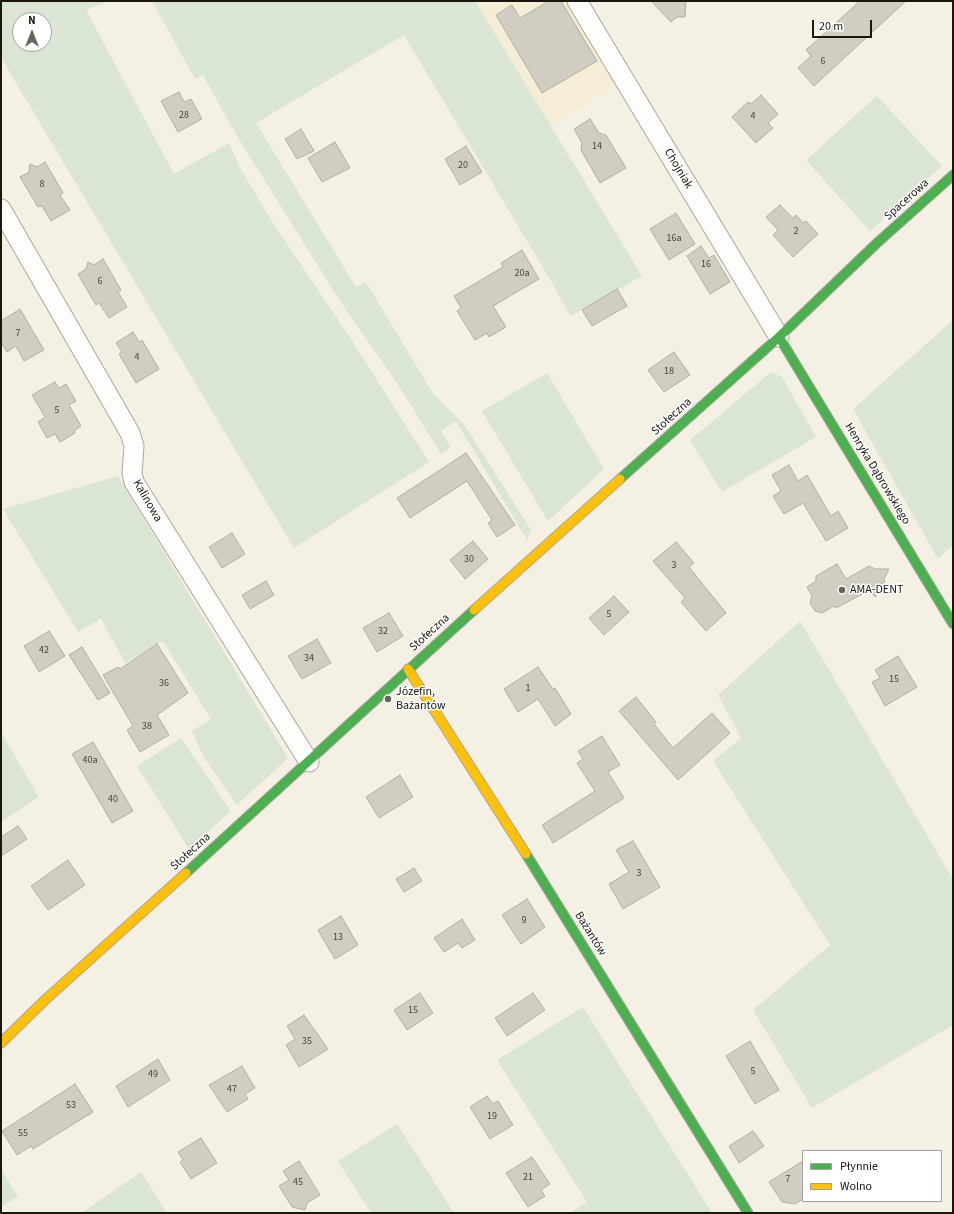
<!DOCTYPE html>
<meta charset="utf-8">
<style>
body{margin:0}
#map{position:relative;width:954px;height:1214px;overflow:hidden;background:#f4f0e3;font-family:"Source Sans 3",sans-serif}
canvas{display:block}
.frame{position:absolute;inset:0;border:2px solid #1a170f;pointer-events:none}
.legend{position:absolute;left:802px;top:1150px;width:140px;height:52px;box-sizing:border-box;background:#fff;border:1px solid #a3a29f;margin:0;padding:5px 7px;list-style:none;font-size:12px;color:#1a170f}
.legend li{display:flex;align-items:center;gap:8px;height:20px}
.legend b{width:20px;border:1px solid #a3a29f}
.north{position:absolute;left:12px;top:12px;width:40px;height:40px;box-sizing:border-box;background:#fff;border:1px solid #a3a29f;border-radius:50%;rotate:0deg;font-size:11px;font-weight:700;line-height:16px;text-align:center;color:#1a170f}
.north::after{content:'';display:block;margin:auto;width:14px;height:18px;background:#666359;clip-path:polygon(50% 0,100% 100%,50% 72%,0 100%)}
.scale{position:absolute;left:812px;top:20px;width:60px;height:18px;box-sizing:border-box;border:2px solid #1a170f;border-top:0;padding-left:5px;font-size:12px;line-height:14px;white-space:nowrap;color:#1a170f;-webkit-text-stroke:3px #fff;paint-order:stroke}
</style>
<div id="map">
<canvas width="954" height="1214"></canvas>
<div class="frame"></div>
<ul class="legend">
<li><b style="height:5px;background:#4caf50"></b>Płynnie</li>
<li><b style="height:5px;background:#ffc107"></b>Wolno</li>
</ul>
<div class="north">N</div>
<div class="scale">20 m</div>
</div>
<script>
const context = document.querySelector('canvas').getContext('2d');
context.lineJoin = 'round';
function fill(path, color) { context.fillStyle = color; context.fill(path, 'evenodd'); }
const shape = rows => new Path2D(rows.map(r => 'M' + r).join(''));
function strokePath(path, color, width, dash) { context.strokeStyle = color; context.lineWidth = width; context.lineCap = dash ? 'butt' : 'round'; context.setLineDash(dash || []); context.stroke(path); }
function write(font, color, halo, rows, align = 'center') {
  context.font = font + ' "Source Sans 3",sans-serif'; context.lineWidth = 3; context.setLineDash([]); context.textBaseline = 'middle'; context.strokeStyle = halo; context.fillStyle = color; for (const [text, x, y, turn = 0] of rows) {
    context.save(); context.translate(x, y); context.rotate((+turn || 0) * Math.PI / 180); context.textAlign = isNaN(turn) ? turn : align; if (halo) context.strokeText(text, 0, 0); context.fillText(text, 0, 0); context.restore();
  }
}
const built = shape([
 [475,1,566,1,617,85,551,126]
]);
const green = shape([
 [1,1,109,1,86,10,174,174,229,143,239,166,271,220,351,339,429,462,294,548,1,58],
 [20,20,44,20,44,44,20,44],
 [152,1,475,1,642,276,582,310,570,316,551,281,404,35,256,123,356,287,366,282,434,395,464,424,531,530,527,540,456,421,441,431,451,447,441,454,399,386,340,301,237,136,203,75,195,79],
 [877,96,942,166,870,231,806,160],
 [953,320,953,545,938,559,853,409],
 [771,372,782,377,816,437,722,492,690,440],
 [547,373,604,469,548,521,482,411],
 [118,476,288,758,237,805,203,756,192,731,211,719,163,641,125,663,101,619,78,632,3,509],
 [800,621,953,879,953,1025,812,1108,753,1010,830,945,713,761,741,738,718,695],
 [1,732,39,797,1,822],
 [181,738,231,811,189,849,137,766],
 [583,1007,712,1213,570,1213,587,1202,497,1060],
 [397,1124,454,1213,371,1213,338,1161],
 [1,1170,18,1196,1,1207],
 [141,1172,167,1213,81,1213]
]);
const building = shape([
 [549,1,561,1,597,61,542,93,496,15,512,5,520,18,549,1],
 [651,1,686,1,685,17,677,17,671,22,651,1],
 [860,1,906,1,814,86,798,68,811,56,806,50,860,1],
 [179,92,184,102,191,99,202,119,178,132,161,101,179,92],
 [761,95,778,114,768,123,773,128,756,143,732,117,748,102,751,104,761,95],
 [590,119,599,133,606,135,626,168,600,183,581,150,582,143,574,129,590,119],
 [301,129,314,151,297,159,285,139,301,129],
 [335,142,350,168,322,182,308,158,335,142],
 [466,146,482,172,460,185,445,159,466,146],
 [45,162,63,193,60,195,70,210,51,221,42,206,38,207,20,177,29,172,30,164,37,167,45,162],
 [780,205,793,218,796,215,803,223,806,221,818,234,793,257,773,235,778,230,766,217,780,205],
 [676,213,695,244,669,260,650,229,676,213],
 [701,246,709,258,714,255,730,282,710,294,687,256,701,246],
 [522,250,539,279,493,306,506,327,489,337,487,333,475,340,457,311,461,308,454,296,503,267,501,263,522,250],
 [103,259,121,290,118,292,127,307,109,318,99,303,96,305,78,274,86,269,88,262,94,265,103,259],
 [617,289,627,306,592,326,582,310,617,289],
 [20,309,44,350,24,361,16,346,7,352,1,342,1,321,20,309],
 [133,332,139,342,142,340,159,369,136,383,119,354,122,352,116,343,133,332],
 [674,352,690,375,664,392,648,370,674,352],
 [55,382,59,388,66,384,76,401,69,405,81,426,74,431,75,433,60,442,55,434,47,438,38,422,45,417,32,395,55,382],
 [466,453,515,525,497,537,488,523,492,520,467,481,410,518,397,498,466,453],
 [789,465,798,481,807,475,831,516,838,511,848,528,826,541,803,503,784,514,773,496,781,491,772,475,789,465],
 [232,533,245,554,222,568,209,547,232,533],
 [473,541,488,559,465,579,450,560,473,541],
 [676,542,694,563,689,567,726,613,706,631,681,602,685,598,653,561,676,542],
 [837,564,846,579,869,566,875,569,889,569,884,579,885,582,877,586,876,597,868,591,836,608,834,606,822,613,815,611,810,603,812,596,807,587,816,581,816,576,837,564],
 [266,581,274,595,250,609,242,595,266,581],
 [614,596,629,612,604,635,589,618,614,596],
 [389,613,403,636,377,652,363,628,389,613],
 [49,631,65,656,39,672,24,646,49,631],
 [317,639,331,663,302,679,288,656,317,639],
 [157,644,188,693,157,715,169,735,140,752,127,730,133,726,103,675,118,667,120,669,157,644],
 [82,647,110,693,98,700,69,655,82,647],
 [898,656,917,687,885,706,872,682,880,678,875,670,898,656],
 [538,667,553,689,555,688,571,714,555,726,538,699,518,712,504,689,538,667],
 [636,697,656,722,654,724,673,748,712,713,730,733,678,780,619,711,636,697],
 [602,736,620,765,608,772,624,798,553,843,542,825,595,791,577,763,583,759,578,751,602,736],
 [93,742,133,811,112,823,72,754,93,742],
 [400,775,413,797,379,818,366,797,400,775],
 [18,826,27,839,1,856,1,837,18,826],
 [633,841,660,887,623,909,609,884,629,872,616,850,633,841],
 [68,860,85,885,48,910,31,886,68,860],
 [414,868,422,881,404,892,396,879,414,868],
 [527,899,545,927,521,944,502,915,527,899],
 [341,916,358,945,335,959,318,930,341,916],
 [462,919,475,940,462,948,458,943,444,952,434,938,462,919],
 [420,993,433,1013,407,1030,394,1010,420,993],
 [533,993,545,1010,507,1036,495,1018,533,993],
 [304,1015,328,1049,299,1067,286,1045,295,1039,287,1026,304,1015],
 [750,1041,779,1090,755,1104,726,1056,750,1041],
 [158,1059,170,1080,128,1107,116,1086,158,1059],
 [242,1066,255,1088,245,1094,248,1099,227,1112,209,1085,242,1066],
 [75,1084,93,1112,33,1149,31,1146,17,1155,2,1131,75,1084],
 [487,1096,493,1104,498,1101,513,1125,490,1139,470,1107,487,1096],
 [753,1131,764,1146,739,1163,729,1146,753,1131],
 [201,1138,217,1163,191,1179,180,1162,183,1160,178,1152,201,1138],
 [532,1157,550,1184,541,1190,545,1196,528,1207,506,1173,532,1157],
 [299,1161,320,1195,307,1203,305,1210,292,1207,279,1186,289,1180,283,1171,299,1161],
 [803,1161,803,1199,795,1204,782,1202,769,1182,803,1161]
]);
const street = shape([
 [577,1,779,337],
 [1,209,130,433,134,446,132,473,134,482,309,762]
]);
const fast = shape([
 [779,337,953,624],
 [620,479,779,337,877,243,953,175],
 [526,854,748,1213],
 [186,873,474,610]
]);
const slow = shape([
 [474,610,620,479],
 [408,669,526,854],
 [1,1043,45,1000,186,873]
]);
const markers = [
 [842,590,4,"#666359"],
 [388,699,4,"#666359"]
];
const numberNames = [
 ["6",823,62],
 ["28",184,116],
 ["4",753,117],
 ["14",597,147],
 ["20",463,166],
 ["8",42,185],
 ["2",796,232],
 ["16a",674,239],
 ["16",706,265],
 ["20a",522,274],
 ["6",100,282],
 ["7",18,334],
 ["4",137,358],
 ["18",669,372],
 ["5",57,411],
 ["30",469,560],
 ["3",674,566],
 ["5",609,615],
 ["32",383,632],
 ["42",44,651],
 ["34",309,659],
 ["15",894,680],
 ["36",164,684],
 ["1",528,689],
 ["38",147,727],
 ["40a",90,761],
 ["40",113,800],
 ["3",639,874],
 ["9",524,921],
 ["13",338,938],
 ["15",413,1011],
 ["35",307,1042],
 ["5",753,1072],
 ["49",153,1075],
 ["47",232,1090],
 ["53",71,1106],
 ["19",492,1117],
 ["55",23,1134],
 ["21",528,1178],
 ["7",788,1180],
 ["45",298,1183]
];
const streetNames = [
 ["Chojniak",678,169,59],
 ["Spacerowa",907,200,-42],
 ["Stołeczna",672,417,-42],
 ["Henryka Dąbrowskiego",877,474,59],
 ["Kalinowa",147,501,60],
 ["Stołeczna",430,633,-42],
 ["Stołeczna",191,852,-42],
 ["Bażantów",590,934,58]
];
const poiNames = [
 ["AMA-DENT",850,590],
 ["Józefin,",396,692],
 ["Bażantów",396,706]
];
fill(built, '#f6edd6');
fill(green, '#dbe5d6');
fill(building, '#d1cdc3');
strokePath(building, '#b2afa4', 1);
strokePath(street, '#aba79d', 21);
strokePath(fast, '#aba79d', 11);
strokePath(slow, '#aba79d', 11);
strokePath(street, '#fdfdfb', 19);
strokePath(fast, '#4caf50', 9);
strokePath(slow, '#ffc107', 9);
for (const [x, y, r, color] of markers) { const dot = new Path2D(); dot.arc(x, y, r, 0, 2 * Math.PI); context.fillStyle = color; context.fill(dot); strokePath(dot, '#fff', 1.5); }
write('10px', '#48443c', null, numberNames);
write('12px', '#1a170f', '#fff', streetNames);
write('12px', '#1a170f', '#fff', poiNames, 'left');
</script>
